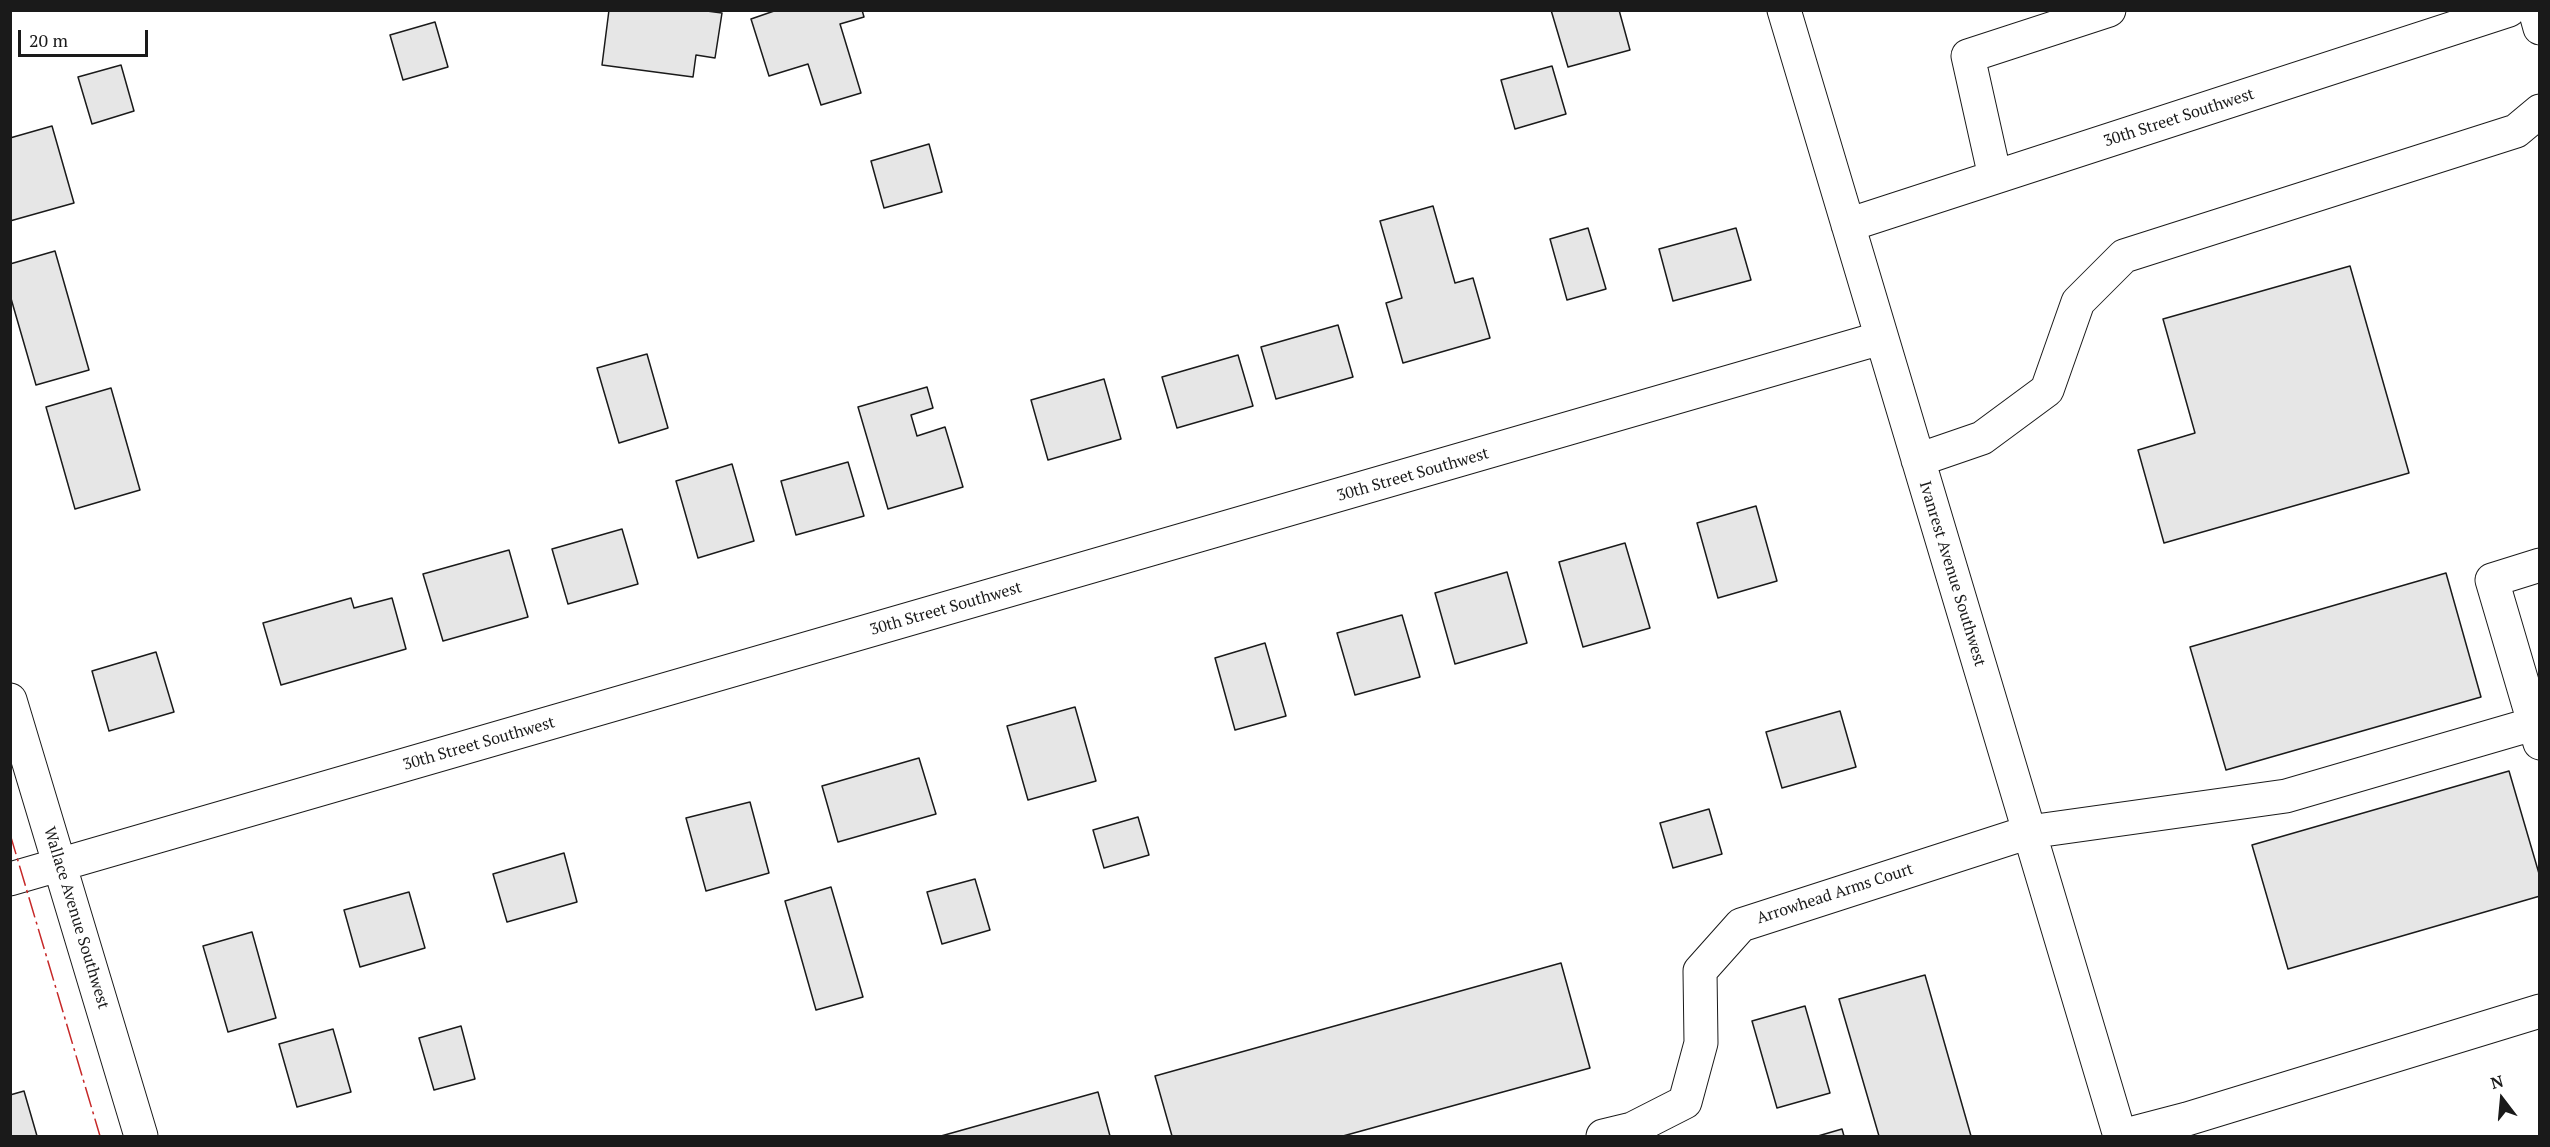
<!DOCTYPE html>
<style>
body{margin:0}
#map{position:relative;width:2550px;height:1147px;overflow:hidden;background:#fff;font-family:"PT Serif",serif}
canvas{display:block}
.frame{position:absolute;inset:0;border:12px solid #1a1a1a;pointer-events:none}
.north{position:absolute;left:2472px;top:1069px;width:60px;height:60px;-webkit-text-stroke:4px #fff;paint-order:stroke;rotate:344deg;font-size:16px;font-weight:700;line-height:24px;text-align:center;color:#1a1a1a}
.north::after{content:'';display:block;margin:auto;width:21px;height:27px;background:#1a1a1a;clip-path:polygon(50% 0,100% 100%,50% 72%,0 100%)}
.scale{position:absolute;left:18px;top:30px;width:130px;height:27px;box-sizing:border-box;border:3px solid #1a1a1a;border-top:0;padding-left:8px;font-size:18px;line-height:21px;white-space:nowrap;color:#1a1a1a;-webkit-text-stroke:4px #fff;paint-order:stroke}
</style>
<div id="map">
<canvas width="2550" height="1147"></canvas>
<div class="frame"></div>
<div class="north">N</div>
<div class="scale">20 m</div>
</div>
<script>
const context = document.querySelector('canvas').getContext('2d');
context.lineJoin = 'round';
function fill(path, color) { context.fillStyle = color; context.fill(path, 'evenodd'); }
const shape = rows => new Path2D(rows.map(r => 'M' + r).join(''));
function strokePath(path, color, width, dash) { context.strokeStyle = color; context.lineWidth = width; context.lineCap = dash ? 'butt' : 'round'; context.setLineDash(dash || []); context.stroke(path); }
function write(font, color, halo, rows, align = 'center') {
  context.font = font + ' "PT Serif",serif'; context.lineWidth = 4.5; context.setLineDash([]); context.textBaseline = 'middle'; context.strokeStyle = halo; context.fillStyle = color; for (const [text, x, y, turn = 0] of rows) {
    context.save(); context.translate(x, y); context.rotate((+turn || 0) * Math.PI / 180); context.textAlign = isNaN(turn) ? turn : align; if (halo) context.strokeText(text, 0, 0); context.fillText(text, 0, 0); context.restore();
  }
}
const building = shape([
 [609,10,699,10,722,13,715,58,696,55,693,77,602,65,609,10],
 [777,10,862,10,864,17,840,24,861,93,821,105,808,64,769,76,751,19,777,10],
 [1551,10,1619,10,1630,50,1568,67,1551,10],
 [435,22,448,67,403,80,390,35,435,22],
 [121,65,134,111,92,124,78,77,121,65],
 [1552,66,1566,114,1515,129,1501,80,1552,66],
 [52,126,74,203,10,221,10,138,52,126],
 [929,144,942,192,884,208,871,161,929,144],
 [1433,206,1455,283,1473,278,1490,338,1403,363,1386,303,1402,298,1380,221,1433,206],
 [1588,228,1606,289,1567,300,1550,239,1588,228],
 [1736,228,1751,280,1673,301,1659,249,1736,228],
 [55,251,89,370,36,385,10,295,10,264,55,251],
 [2350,266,2409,473,2164,543,2138,450,2195,433,2163,319,2350,266],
 [1338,325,1353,377,1276,399,1261,347,1338,325],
 [647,354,668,428,619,443,597,368,647,354],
 [1238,355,1253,406,1177,428,1162,377,1238,355],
 [1104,379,1121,439,1048,460,1031,400,1104,379],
 [927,387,933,408,911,415,917,436,945,427,963,487,888,509,858,407,927,387],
 [111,388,140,490,75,509,46,407,111,388],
 [848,462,864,516,796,535,781,481,848,462],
 [732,464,754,541,698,558,676,481,732,464],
 [1756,506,1777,581,1718,598,1697,523,1756,506],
 [622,529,638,584,568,604,552,549,622,529],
 [1625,543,1650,628,1583,647,1559,562,1625,543],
 [509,550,528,617,443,641,423,574,509,550],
 [1507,572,1527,643,1455,664,1435,593,1507,572],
 [2446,573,2481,697,2226,770,2190,647,2446,573],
 [351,598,354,608,392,598,406,649,281,685,263,623,351,598],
 [1402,615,1420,677,1355,695,1337,633,1402,615],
 [1265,643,1286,716,1235,730,1215,658,1265,643],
 [156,652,174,712,109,731,92,671,156,652],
 [1075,707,1096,781,1028,800,1007,726,1075,707],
 [1840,711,1856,767,1782,788,1766,732,1840,711],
 [919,758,936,814,838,842,822,786,919,758],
 [2509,771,2540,877,2540,896,2288,969,2252,845,2509,771],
 [750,802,769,873,706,891,686,818,750,802],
 [1709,809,1722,854,1673,868,1660,823,1709,809],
 [1138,817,1149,855,1104,868,1093,830,1138,817],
 [564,853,577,902,507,922,493,874,564,853],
 [975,879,990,930,942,944,927,892,975,879],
 [831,887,863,997,816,1010,785,901,831,887],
 [409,892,425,948,360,967,344,910,409,892],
 [252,932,276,1018,228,1032,203,946,252,932],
 [1561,963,1590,1068,1343,1136,1172,1136,1155,1076,1561,963],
 [1925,975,1971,1136,1879,1136,1839,999,1925,975],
 [1805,1006,1830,1093,1777,1108,1752,1021,1805,1006],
 [461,1026,475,1079,434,1090,419,1038,461,1026],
 [333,1029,351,1092,297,1107,279,1044,333,1029],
 [24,1091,37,1136,10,1136,10,1095,24,1091],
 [1098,1092,1110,1136,941,1136,1098,1092],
 [1842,1129,1844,1136,1818,1136,1842,1129]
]);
const minor = shape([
 [1784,10,2120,1136],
 [2535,10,2540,28],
 [1995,177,1968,56,2109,10],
 [1848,225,2509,10],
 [1918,460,1982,438,2047,390,2078,302,2124,256,2516,131,2540,111],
 [2540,565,2492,580,2540,743],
 [10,700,141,1136],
 [10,879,1881,338],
 [1603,1136,1632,1129,1685,1102,1701,1043,1700,971,1741,925,2029,832,2286,796,2540,722],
 [2122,1136,2187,1119,2540,1011]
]);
const power = shape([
 [10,834,100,1136]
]);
const streetNames = [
 ["30th Street Southwest",2179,118,-18],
 ["30th Street Southwest",1413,475,-16],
 ["Ivanrest Avenue Southwest",1952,574,73],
 ["30th Street Southwest",946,609,-16],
 ["30th Street Southwest",479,744,-16],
 ["Arrowhead Arms Court",1835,894,-18],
 ["Wallace Avenue Southwest",76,918,73]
];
fill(building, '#e6e6e6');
strokePath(building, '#1a1a1a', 1.5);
strokePath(minor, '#1a1a1a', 35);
strokePath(minor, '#fff', 33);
strokePath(power, '#c62828', 1.5, [21, 4.5, 3, 4.5]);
write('16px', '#1a1a1a', '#fff', streetNames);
</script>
